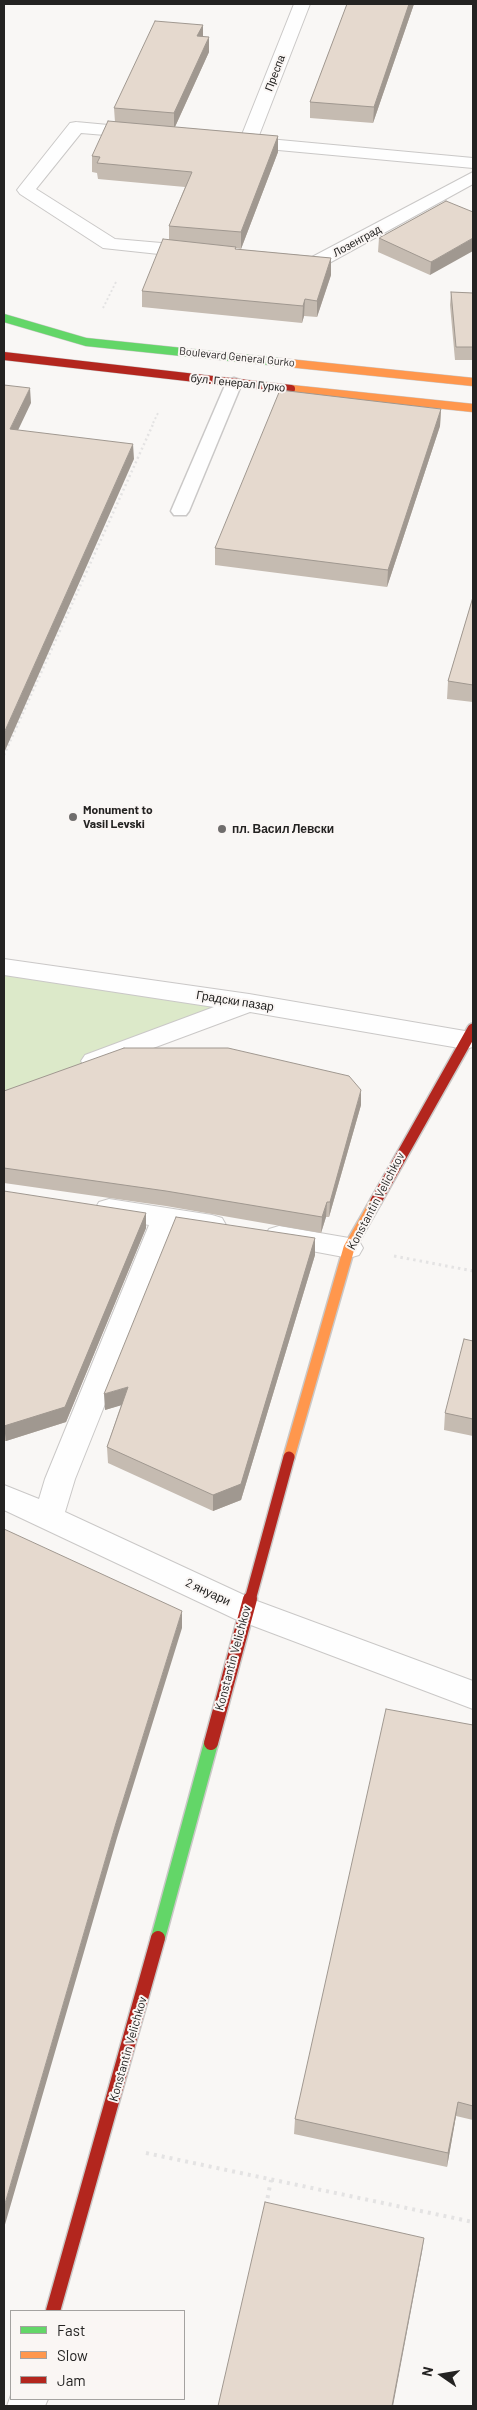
<!DOCTYPE html>
<meta charset="utf-8">
<style>
body{margin:0}
#map{position:relative;width:477px;height:2410px;overflow:hidden;background:#f9f7f5;font-family:Barlow,sans-serif}
canvas{display:block}
.frame{position:absolute;inset:0;border:5px solid #242322;pointer-events:none}
.legend{position:absolute;left:10px;top:2310px;width:175px;height:90px;box-sizing:border-box;background:#faf6f4;border:1px solid #a4a2a0;margin:0;padding:6px 9px;list-style:none;font-size:15px;color:#242322}
.legend li{display:flex;align-items:center;gap:10px;height:25px}
.legend b{width:25px;border:1px solid #a4a2a0}
.north{position:absolute;left:417px;top:2350px;width:50px;height:50px;-webkit-text-stroke:4px #faf6f4;paint-order:stroke;rotate:283deg;font-size:14px;font-weight:700;line-height:20px;text-align:center;color:#242322}
.north::after{content:'';display:block;margin:auto;width:18px;height:22px;background:#242322;clip-path:polygon(50% 0,100% 100%,50% 72%,0 100%)}
</style>
<div id="map">
<canvas width="477" height="2410"></canvas>
<div class="frame"></div>
<ul class="legend">
<li><b style="height:6px;background:#63d668"></b>Fast</li>
<li><b style="height:6px;background:#ff974d"></b>Slow</li>
<li><b style="height:6px;background:#b3261e"></b>Jam</li>
</ul>
<div class="north">N</div>
</div>
<script>
const context = document.querySelector('canvas').getContext('2d');
context.lineJoin = 'round';
function fill(path, color) { context.fillStyle = color; context.fill(path, 'evenodd'); }
const shape = rows => new Path2D(rows.map(r => 'M' + r).join(''));
function strokePath(path, color, width, dash) { context.strokeStyle = color; context.lineWidth = width; context.lineCap = dash ? 'butt' : 'round'; context.setLineDash(dash || []); context.stroke(path); }
function write(font, color, halo, rows, align = 'center') {
  context.font = font + ' Barlow,sans-serif'; context.lineWidth = 4; context.setLineDash([]); context.textBaseline = 'middle'; context.strokeStyle = halo; context.fillStyle = color; for (const [text, x, y, turn = 0] of rows) {
    context.save(); context.translate(x, y); context.rotate((+turn || 0) * Math.PI / 180); context.textAlign = isNaN(turn) ? turn : align; if (halo) context.strokeText(text, 0, 0); context.fillText(text, 0, 0); context.restore();
  }
}
const green = shape([
 [4,967,246,1003,4,1095]
]);
const pathFar3 = shape([
 [103,308,117,280],
 [153,423,159,411]
]);
const pathFar2 = shape([
 [4,755,154,422]
]);
const pathFar1 = shape([
 [394,1256,473,1271]
]);
const path = shape([
 [146,2153,473,2222],
 [266,2206,271,2180]
]);
const lane = shape([
 [234,378,240,380,242,383,189,511,186,515,174,515,171,511,226,383,228,380,234,378]
]);
const street = shape([
 [294,4,310,4,258,138,473,158,473,168,235,146,232,142,235,138,241,137,294,4],
 [76,122,141,128,147,129,150,133,147,137,141,138,81,133,36,189,115,239,196,246,203,248,205,252,203,256,196,258,103,248,20,194,17,190,20,186,70,123,76,122],
 [473,172,473,184,322,267,315,269,289,267,282,265,280,261,282,257,289,255,312,257,473,172],
 [4,959,249,994,465,1031,473,1033,473,1047,465,1049,250,1012,94,1070,85,1067,81,1061,85,1055,214,1007,4,975,4,959],
 [109,1199,212,1215,222,1218,226,1225,222,1232,212,1235,175,1229,75,1479,65,1512,257,1601,473,1681,473,1709,235,1619,4,1510,4,1485,39,1499,45,1479,149,1225,99,1216,95,1209,99,1202,109,1199],
 [279,1226,349,1238,359,1241,363,1248,359,1255,349,1258,269,1243,265,1236,269,1229,279,1226],
 [11,2395,11,2399,48,2399,45,2406,7,2406,11,2395]
]);
const fastFar1 = shape([
 [4,318,86,342,288,363]
]);
const fast = shape([
 [158,1938,211,1743]
]);
const slowFar1 = shape([
 [288,363,473,382],
 [291,389,473,408]
]);
const slow = shape([
 [289,1457,349,1248,376,1201]
]);
const jamFar2 = shape([
 [4,356,291,389]
]);
const jamFar1 = shape([
 [376,1201,473,1029],
 [250,1600,289,1457]
]);
const jam = shape([
 [211,1743,250,1599],
 [53,2311,158,1938]
]);
const wall = shape([
 [347,4,414,4,373,123,310,118,310,102],
 [203,25,203,36,209,52,175,127,278,136,278,152,241,249,236,248,236,249,331,258,331,275,317,317,304,316,302,323,142,307,142,291,169,240,169,226,185,187,98,179,97,173,92,172,92,156,115,122,114,108],
 [446,201,430,275,378,252,379,238],
 [451,292,473,293,473,360,455,360,450,305],
 [441,409,440,426,387,587,215,565,215,548],
 [473,597,473,702,447,699,448,681],
 [4,1091,361,1105,329,1217,326,1217,321,1233,166,1206,4,1183],
 [4,1191,146,1228,66,1422,6,1441,4,1441],
 [315,1238,315,1255,241,1500,213,1511,108,1463,107,1447,121,1405,105,1410],
 [473,1341,473,1436,444,1430,445,1413],
 [473,1725,473,2120,456,2116,447,2167,294,2134,295,2119]
]);
const shadedWall = shape([
 [409,4,414,4,373,123,374,107],
 [203,25,203,41,197,36],
 [209,37,209,52,174,129,174,113],
 [278,136,278,152,241,249,241,232],
 [473,238,473,251,430,275,431,262],
 [331,258,331,275,317,317,317,301],
 [305,299,304,316,302,323,303,306],
 [30,388,31,403,11,445,10,429],
 [441,409,440,426,387,587,388,570],
 [133,444,134,459,4,753,4,733],
 [361,1090,361,1105,329,1217,330,1202],
 [327,1202,326,1217,321,1233,322,1217],
 [146,1213,146,1228,66,1422,6,1441,4,1426],
 [315,1238,315,1255,241,1500,213,1511,213,1495],
 [128,1387,129,1403,105,1410,104,1394],
 [182,1611,182,1628,117,1838,4,2228,4,2207,116,1823],
 [458,2102,456,2116,447,2167,448,2153],
 [424,2238,422,2252,393,2406,392,2406]
]);
const building = shape([
 [347,4,409,4,374,107,310,102,347,4],
 [155,21,203,25,197,36,209,37,174,113,114,108,155,21],
 [108,121,278,136,241,232,169,226,192,172,97,163,100,157,92,156,108,121],
 [446,201,473,212,473,238,431,262,379,238,446,201],
 [163,239,236,247,235,249,331,258,317,301,305,299,303,306,142,291,163,239],
 [451,292,473,293,473,347,456,347,451,292],
 [4,385,30,388,10,429,133,444,4,733,4,385],
 [280,390,441,409,388,570,215,548,280,390],
 [473,597,473,685,448,681,473,597],
 [124,1048,228,1048,349,1076,361,1090,330,1202,327,1202,322,1217,166,1191,4,1168,4,1091,124,1048],
 [4,1191,146,1213,65,1407,4,1426,4,1191],
 [176,1217,315,1238,241,1484,213,1495,107,1447,128,1387,104,1394,176,1217],
 [464,1339,473,1341,473,1419,445,1413,464,1339],
 [4,1529,182,1611,116,1823,4,2207,4,1529],
 [386,1709,473,1725,473,2106,458,2102,448,2153,295,2119,386,1709],
 [265,2202,424,2238,392,2406,218,2406,265,2202]
]);
const markers = [
 [73,817,5,"#6f6d6c"],
 [222,829,5,"#6f6d6c"]
];
const farStreetnames = [
 ["Преспа",275,73,-69],
 ["Лозенград",357,241,-29],
 ["Boulevard General Gurko",237,357,6],
 ["бул. Генерал Гурко",238,383,6]
];
const poiNames = [
 ["Monument to",83,810],
 ["Vasil Levski",83,824],
 ["пл. Васил Левски",232,829]
];
const streetNames = [
 ["Градски пазар",235,1001,9],
 ["Konstantin Velichkov",376,1201,-62],
 ["2 януари",208,1592,25],
 ["Konstantin Velichkov",233,1658,-75],
 ["Konstantin Velichkov",128,2049,-74]
];
fill(green, '#dce9c9');
strokePath(lane, '#cac8c7', 3);
strokePath(street, '#cac8c7', 2);
strokePath(fastFar1, '#cac8c7', 9);
strokePath(fast, '#cac8c7', 17);
strokePath(slowFar1, '#cac8c7', 9);
strokePath(slow, '#cac8c7', 14);
strokePath(jamFar2, '#cac8c7', 9);
strokePath(jamFar1, '#cac8c7', 14);
strokePath(jam, '#cac8c7', 17);
strokePath(pathFar3, '#e4e3e3', 2, [2, 2.5]);
strokePath(pathFar2, '#e4e3e3', 2.5, [2, 3]);
strokePath(pathFar1, '#e4e3e3', 3, [2.5, 4]);
strokePath(path, '#e4e3e3', 4, [3, 5]);
fill(lane, '#fefefe');
fill(street, '#fefefe');
strokePath(fastFar1, '#63d668', 8);
strokePath(fast, '#63d668', 14);
strokePath(slowFar1, '#ff974d', 8);
strokePath(slow, '#ff974d', 11);
strokePath(jamFar2, '#b3261e', 8);
strokePath(jamFar1, '#b3261e', 11);
strokePath(jam, '#b3261e', 14);
fill(wall, '#c5bbb1');
fill(shadedWall, '#a09890');
fill(building, '#e5d9ce');
strokePath(building, '#a09890', 1);
for (const [x, y, r, color] of markers) { const dot = new Path2D(); dot.arc(x, y, r, 0, 2 * Math.PI); context.fillStyle = color; context.fill(dot); strokePath(dot, '#faf6f4', 2); }
write('11px', '#242322', '#faf6f4', farStreetnames);
write('bold 12px', '#242322', '#faf6f4', poiNames, 'left');
write('12px', '#242322', '#faf6f4', streetNames);
</script>
